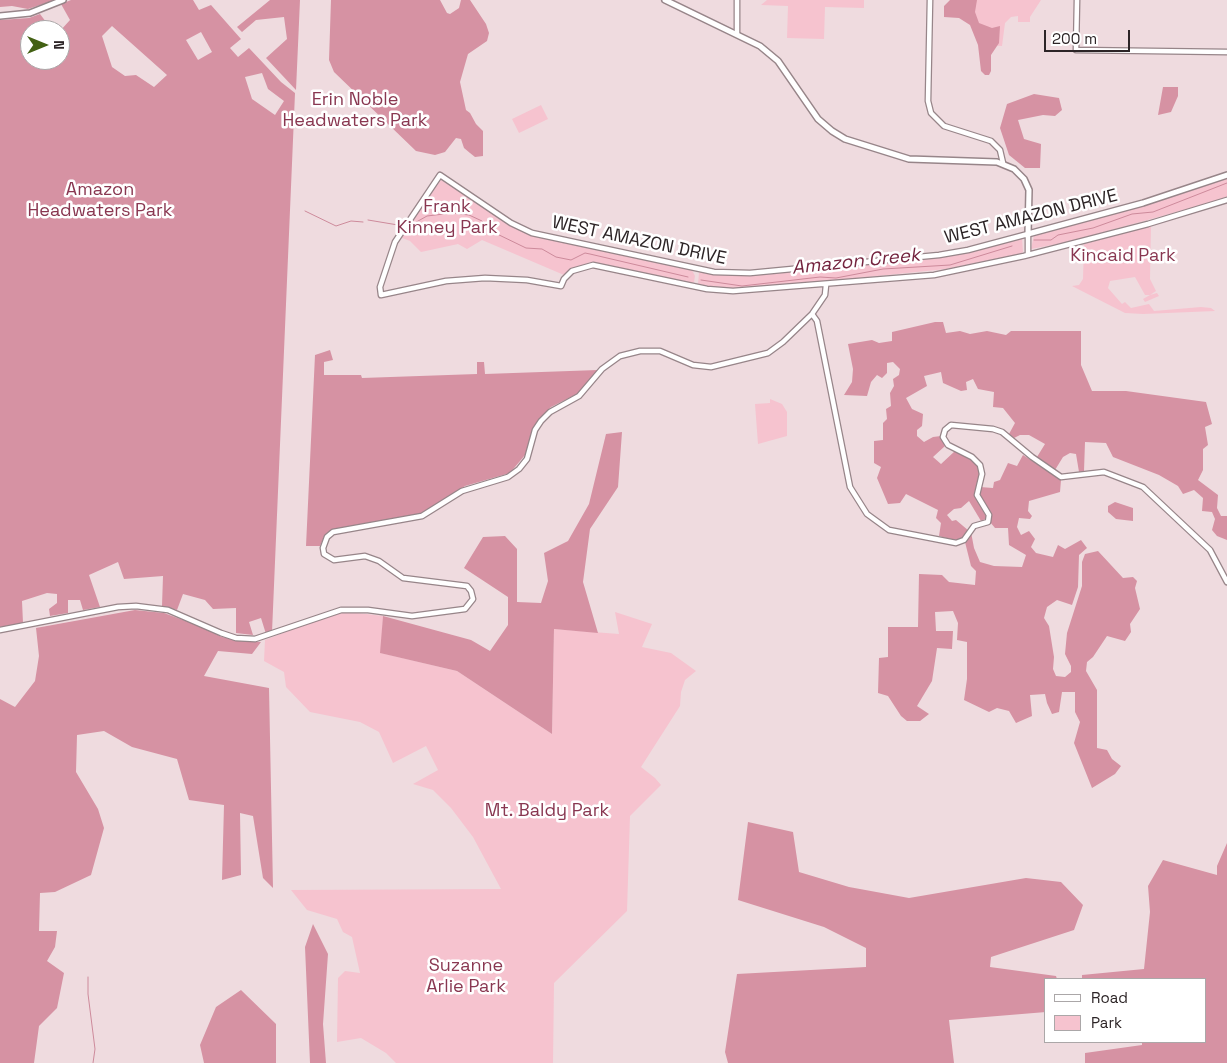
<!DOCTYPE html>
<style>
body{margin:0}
#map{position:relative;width:1227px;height:1063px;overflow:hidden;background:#efdbdf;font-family:"Space Grotesk",sans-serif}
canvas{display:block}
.legend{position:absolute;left:1044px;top:978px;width:162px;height:65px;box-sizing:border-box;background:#fff;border:1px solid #aba7a8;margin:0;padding:6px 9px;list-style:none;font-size:15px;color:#2c2426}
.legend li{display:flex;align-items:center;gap:10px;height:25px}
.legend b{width:25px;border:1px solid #aba7a8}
.north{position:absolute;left:20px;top:20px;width:50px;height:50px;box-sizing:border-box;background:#fff;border:1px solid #aba7a8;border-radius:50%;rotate:90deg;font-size:14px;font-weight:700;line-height:20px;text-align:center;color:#2c2426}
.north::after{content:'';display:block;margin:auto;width:18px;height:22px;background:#436114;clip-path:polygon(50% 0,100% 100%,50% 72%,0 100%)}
.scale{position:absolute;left:1044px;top:30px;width:86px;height:22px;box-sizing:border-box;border:2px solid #2c2426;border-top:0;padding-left:6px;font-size:15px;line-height:18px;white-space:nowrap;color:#2c2426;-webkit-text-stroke:4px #fff;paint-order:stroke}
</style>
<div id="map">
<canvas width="1227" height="1063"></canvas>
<ul class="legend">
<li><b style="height:6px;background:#fff"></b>Road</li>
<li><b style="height:14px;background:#f6c3cf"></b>Park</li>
</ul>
<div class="north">N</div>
<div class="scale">200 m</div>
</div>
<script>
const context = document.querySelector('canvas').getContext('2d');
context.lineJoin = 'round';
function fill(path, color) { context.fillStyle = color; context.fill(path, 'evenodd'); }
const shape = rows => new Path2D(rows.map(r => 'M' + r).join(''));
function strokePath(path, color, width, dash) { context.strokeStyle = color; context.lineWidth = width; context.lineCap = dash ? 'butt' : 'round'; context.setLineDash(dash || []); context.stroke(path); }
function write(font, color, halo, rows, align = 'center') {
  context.font = font + ' "Space Grotesk",sans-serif'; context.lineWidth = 5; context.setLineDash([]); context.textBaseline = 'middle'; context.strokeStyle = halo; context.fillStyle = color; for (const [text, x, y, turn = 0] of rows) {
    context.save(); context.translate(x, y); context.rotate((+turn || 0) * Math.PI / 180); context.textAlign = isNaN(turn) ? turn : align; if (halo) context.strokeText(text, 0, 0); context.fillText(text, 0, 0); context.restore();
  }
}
const green = shape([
 [767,0,864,0,864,8,825,7,824,39,787,38,788,6,761,5],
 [950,0,1041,0,1030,17,1030,22,1018,22,1018,16,1011,17,1005,23,1002,46,984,45,969,15],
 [541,105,548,119,519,133,512,119],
 [1227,178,1227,198,1068,242,1031,249,1034,235,1144,205],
 [441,180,522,232,692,270,695,276,694,282,692,284,590,262,564,275,482,240,467,249,458,244,421,252,410,241,400,237],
 [1149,226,1151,227,1150,279,1156,291,1150,295,1157,293,1159,296,1145,302,1143,299,1150,295,1145,295,1135,277,1110,281,1108,288,1122,304,1125,302,1131,308,1149,304,1154,311,1201,307,1211,308,1215,311,1143,314,1125,313,1072,286,1079,285,1083,279,1084,244],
 [1022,238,1023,252,1020,254,946,269,751,289,718,288,698,284,699,273,701,272,741,276,950,256],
 [770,399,782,404,787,412,787,436,758,444,755,404,770,403],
 [350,612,383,616,381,653,457,671,552,734,554,629,619,634,615,612,652,624,642,647,671,653,696,671,685,680,681,692,680,706,641,767,655,778,661,785,630,816,627,911,554,983,553,1063,396,1063,386,1053,361,1038,337,1042,338,978,345,971,360,973,352,937,343,932,337,919,307,910,291,890,501,889,473,837,451,808,433,790,413,784,438,770,426,746,393,763,379,732,360,722,310,712,286,687,284,672,264,661,265,640,332,614]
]);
const forest = shape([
 [0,0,55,0,28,9,12,6,0,7],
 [71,0,193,0,199,10,211,5,241,39,230,48,238,57,249,48,281,82,295,93,272,632,266,634,261,618,249,622,253,635,236,633,236,608,213,609,205,600,183,594,177,610,162,606,163,576,124,579,118,562,89,575,100,607,83,610,80,600,68,600,68,613,50,616,49,609,57,603,57,594,47,593,22,601,23,623,0,627,0,20,29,18,40,14,52,30,30,30,30,60,60,60,60,31,70,20,61,4],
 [112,26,167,75,154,87,136,75,125,76,112,67,102,36],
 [201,32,212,52,198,60,186,40],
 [262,73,268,89,284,101,275,115,252,99,245,77],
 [270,0,300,0,296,90,266,58,287,39,284,17,256,20,242,32,237,27],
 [331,0,440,0,447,13,450,14,459,8,461,0,470,0,486,24,489,33,487,41,468,54,460,82,466,110,470,113,476,124,483,131,483,156,475,157,470,153,464,148,461,139,456,138,445,152,435,155,416,151,334,72,329,60],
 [950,0,977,0,975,12,979,23,992,28,1000,26,999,43,991,55,991,71,989,75,985,75,981,71,978,45,970,25,959,18,944,17,944,6],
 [1163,87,1178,87,1178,96,1171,112,1158,115],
 [1034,94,1059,98,1062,110,1055,116,1043,115,1018,120,1024,139,1041,144,1040,168,1025,168,1009,155,1000,128,1007,104],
 [935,322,943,322,946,333,960,331,970,334,987,331,1006,335,1011,331,1081,331,1081,365,1092,391,1126,391,1206,402,1212,424,1205,427,1208,445,1203,449,1203,470,1198,480,1218,495,1217,508,1221,516,1227,516,1227,540,1217,536,1212,530,1215,519,1212,512,1202,511,1203,498,1194,490,1183,494,1178,486,1159,475,1113,457,1106,443,1085,442,1084,471,1079,472,1076,454,1070,453,1063,457,1055,470,1037,457,1045,444,1029,435,1020,435,1014,438,1009,434,1015,423,1003,408,993,407,994,392,978,389,973,379,966,382,967,390,961,391,943,383,941,372,924,376,927,386,906,398,912,409,923,414,922,426,917,430,917,436,924,442,933,437,941,436,945,446,933,457,941,464,955,451,972,458,978,466,980,474,975,497,987,518,981,521,969,501,961,508,954,509,947,515,952,521,956,520,969,531,963,539,953,540,939,536,941,523,936,518,938,510,906,494,900,503,888,504,877,478,881,467,874,463,874,441,883,440,883,423,887,419,886,409,891,406,890,393,894,386,893,379,899,375,900,369,893,362,887,363,887,373,882,378,877,375,871,382,867,396,844,395,852,382,853,369,848,344,872,340,879,343,892,341,892,332],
 [330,350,333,360,324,362,324,375,361,375,362,378,477,374,477,362,484,362,485,374,598,370,577,394,551,407,538,420,525,455,510,473,465,486,428,512,330,532,324,537,320,546,306,546,315,355],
 [622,432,618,487,590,529,583,582,598,633,554,629,552,734,457,671,380,653,383,616,471,640,490,651,508,625,508,597,464,568,483,537,505,536,517,549,517,602,541,603,548,581,544,553,568,541,589,504,606,434],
 [1023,455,1061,480,1060,492,1029,501,1028,511,1032,516,1030,519,1019,518,1017,527,1021,535,1029,531,1035,539,1031,547,1036,553,1053,557,1058,545,1065,549,1081,540,1087,548,1079,555,1078,587,1072,605,1057,600,1047,607,1044,618,1049,626,1054,657,1053,669,1056,676,1065,677,1071,672,1071,666,1065,654,1067,633,1082,586,1082,562,1085,554,1098,551,1123,578,1133,577,1137,581,1135,588,1140,609,1130,624,1131,632,1125,641,1107,636,1093,657,1087,662,1086,671,1097,690,1097,748,1107,750,1112,759,1121,766,1115,774,1092,788,1074,743,1080,722,1075,712,1075,692,1062,692,1059,712,1052,714,1047,703,1045,694,1030,695,1032,716,1016,723,1009,711,997,708,989,712,964,700,967,679,967,642,957,640,958,623,953,611,935,612,936,631,953,631,952,649,937,648,932,681,917,706,929,714,920,721,907,721,901,716,888,696,878,693,879,658,888,657,888,627,918,627,919,574,942,575,949,582,975,585,976,571,971,566,965,542,971,532,974,548,980,562,994,566,1022,567,1026,555,1009,545,1008,528,995,528,990,522,990,513,980,496,980,487,993,488,994,482,1000,480,1008,463,1017,466],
 [1115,502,1133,508,1133,521,1116,519,1108,512,1108,506],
 [135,610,164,613,194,624,222,637,242,641,261,642,252,654,218,651,204,676,269,688,273,888,263,878,253,816,240,813,241,875,222,880,224,805,189,800,177,759,132,747,104,731,77,735,76,772,98,809,104,828,91,875,55,892,40,893,39,931,57,931,55,947,47,961,64,973,57,1008,39,1026,34,1063,0,1063,0,699,15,707,35,681,39,656,36,628],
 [748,822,793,832,799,872,849,887,909,898,1026,878,1061,882,1083,905,1074,930,991,957,990,967,1056,976,1057,979,1046,979,1046,1012,949,1020,954,1063,728,1063,725,1052,737,974,866,967,866,948,824,927,738,900],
 [1227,843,1227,1063,1085,1063,1085,1053,1142,1045,1142,1042,1206,1042,1206,979,1082,979,1082,975,1144,969,1150,912,1148,886,1163,860,1217,875,1217,866],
 [313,924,328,954,323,1024,326,1063,310,1063,305,947],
 [241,990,276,1024,276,1063,204,1063,200,1045,216,1007]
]);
const stream = shape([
 [305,211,336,226,351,221,363,222],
 [368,220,398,225],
 [411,225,427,216,452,213,469,215,482,221,493,232,526,248,542,249,556,257,571,260,585,253,590,254,688,277],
 [1034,240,1051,240,1058,235,1093,228,1132,214,1153,212,1227,183],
 [701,280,742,286,820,277,836,278,883,269,950,265,1012,246],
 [88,977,88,994,95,1049,93,1063]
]);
const minor = shape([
 [737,0,737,33],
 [930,0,928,101,931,113,944,126,991,141,1000,150,1003,163],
 [1077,0,1076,50,1227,52],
 [1028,255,1028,234,968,250,939,255,750,273,714,272,532,233,511,223,440,175,395,242,380,287,381,295,446,281,485,278,527,280,561,286,564,279,572,271,593,265,707,289,733,291,934,275,1024,256,1148,224,1227,200],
 [812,314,817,321,850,487,867,514,889,530,956,543,964,540,974,526,988,522,989,515,977,495,982,474,980,465,972,457,948,445,943,437,945,430,951,425,993,429,1002,432,1032,457,1061,477,1104,472,1143,487,1210,550,1227,582],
 [0,630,118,607,136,606,168,610,221,633,236,638,255,639,341,610,368,610,412,616,465,609,473,599,471,591,467,586,403,578,379,561,365,556,334,560,324,554,323,548,327,537,333,532,422,516,462,491,508,477,519,469,527,459,535,430,541,421,550,412,579,396,602,369,620,356,640,351,660,351,693,365,711,367,768,353,783,342,812,314,825,295,826,285]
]);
const major = shape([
 [665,0,760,46,778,61,818,119,832,131,845,139,909,159,997,162,1014,169,1024,179,1029,190,1028,234,1143,203,1227,175],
 [0,16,30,13,63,0]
]);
const parkNames = [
 ["Erin Noble",355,100],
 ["Headwaters Park",355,121],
 ["Amazon",100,190],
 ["Headwaters Park",100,211],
 ["Frank",447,207],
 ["Kinney Park",447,228],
 ["Kincaid Park",1123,256],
 ["Mt. Baldy Park",547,811],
 ["Suzanne",466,966],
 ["Arlie Park",466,987]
];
const streetNames = [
 ["WEST AMAZON DRIVE",1031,217,-14],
 ["WEST AMAZON DRIVE",639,241,12]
];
const waterNames = [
 ["Amazon Creek",856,262,-6]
];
fill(green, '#f6c3cf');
fill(forest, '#d692a3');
strokePath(stream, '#cd8a9b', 1);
strokePath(minor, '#978589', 7);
strokePath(major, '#978589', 8);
strokePath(minor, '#fff', 4.5);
strokePath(major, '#fff', 5);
write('18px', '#893751', '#fff', parkNames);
write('18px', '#2c2426', '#fff', streetNames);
write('italic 19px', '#74243f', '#fff', waterNames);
</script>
